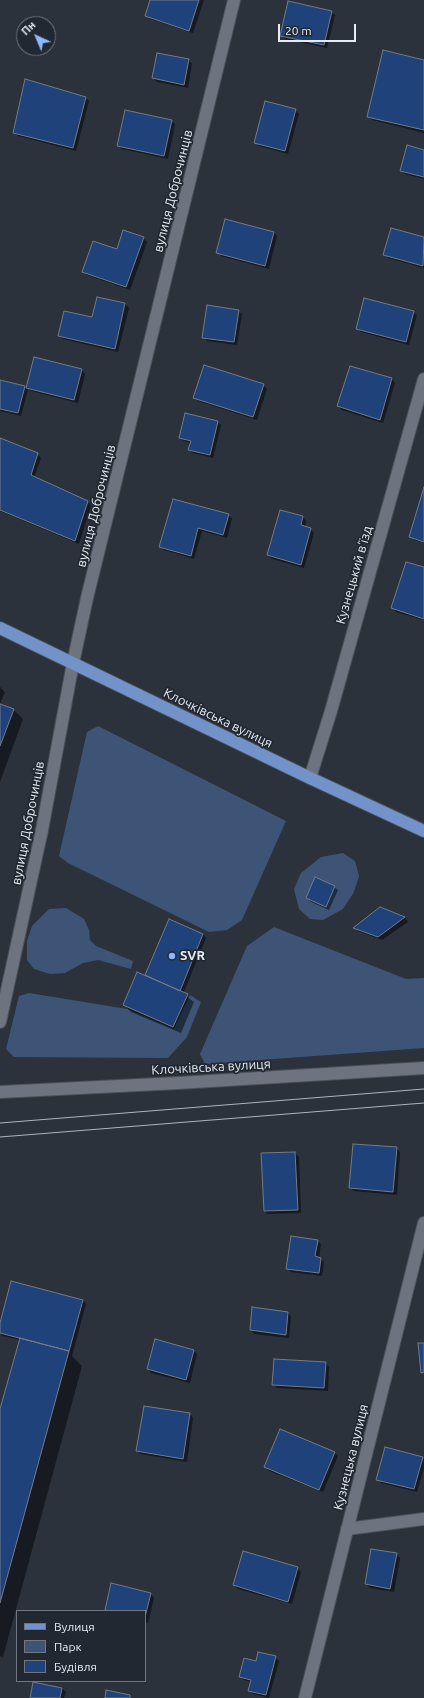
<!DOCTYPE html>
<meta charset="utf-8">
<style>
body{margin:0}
#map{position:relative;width:424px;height:1698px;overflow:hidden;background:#2b323c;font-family:Ubuntu,sans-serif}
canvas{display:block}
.legend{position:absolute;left:16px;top:1610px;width:130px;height:72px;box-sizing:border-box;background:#222832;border:1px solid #71767f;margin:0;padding:5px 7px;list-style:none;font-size:12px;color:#e7ebf2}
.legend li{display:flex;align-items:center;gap:8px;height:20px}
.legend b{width:20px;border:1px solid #71767f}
.north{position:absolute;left:16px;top:16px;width:40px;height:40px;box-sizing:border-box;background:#222832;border:1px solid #71767f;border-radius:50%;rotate:316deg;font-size:11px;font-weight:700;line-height:16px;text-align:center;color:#e7ebf2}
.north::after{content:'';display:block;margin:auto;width:14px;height:18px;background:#8db9fc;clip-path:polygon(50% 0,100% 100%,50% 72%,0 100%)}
.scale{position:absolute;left:278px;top:24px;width:78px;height:18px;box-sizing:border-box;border:2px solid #e7ebf2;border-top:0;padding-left:5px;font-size:12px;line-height:14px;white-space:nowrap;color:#e7ebf2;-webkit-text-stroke:3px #222832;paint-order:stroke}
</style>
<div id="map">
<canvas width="424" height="1698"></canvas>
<ul class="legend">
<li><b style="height:5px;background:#7193c9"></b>Вулиця</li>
<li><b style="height:11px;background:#3d5477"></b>Парк</li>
<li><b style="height:11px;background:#1e4279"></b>Будівля</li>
</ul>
<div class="north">Пн</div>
<div class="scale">20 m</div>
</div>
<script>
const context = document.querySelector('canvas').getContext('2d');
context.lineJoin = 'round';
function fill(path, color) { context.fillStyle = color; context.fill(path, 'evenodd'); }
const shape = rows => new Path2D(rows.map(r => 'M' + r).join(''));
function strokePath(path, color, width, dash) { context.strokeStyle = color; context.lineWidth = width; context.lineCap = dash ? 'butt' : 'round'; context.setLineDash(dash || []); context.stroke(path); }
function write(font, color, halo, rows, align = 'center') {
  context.font = font + ' Ubuntu,sans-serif'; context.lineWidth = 3.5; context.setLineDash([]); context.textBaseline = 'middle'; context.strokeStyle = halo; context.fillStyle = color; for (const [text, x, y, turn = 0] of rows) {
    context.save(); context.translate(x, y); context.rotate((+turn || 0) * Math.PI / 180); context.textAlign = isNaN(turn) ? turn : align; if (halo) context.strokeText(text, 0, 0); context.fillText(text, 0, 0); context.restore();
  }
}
const green = shape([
 [98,726,286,821,242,920,227,930,209,932,68,863,59,856,87,732],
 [343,853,355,861,359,876,354,892,343,909,323,920,310,919,299,909,294,889,301,873,321,857],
 [66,908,84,919,89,930,90,940,96,946,133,961,131,969,98,960,83,963,65,973,50,974,34,969,27,960,27,941,32,926,49,909],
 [274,927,406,979,424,978,424,1048,205,1064,200,1054,247,946],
 [29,993,127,1009,174,1029,190,995,201,1002,187,1037,168,1058,14,1057,6,1049,19,996]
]);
const shadow = shape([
 [151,0,204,0,193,33,150,19,146,16],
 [331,12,335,15,327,48,285,39,281,35],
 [189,60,192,64,188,88,157,82,153,78],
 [424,61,424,133,372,120,368,116],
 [85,98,89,101,76,151,18,136,14,133],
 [295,110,299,114,288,154,259,146,255,142],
 [171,121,175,124,168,159,122,149,118,146],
 [424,151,424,179,405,174,401,171],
 [391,229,424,238,424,268,388,258,384,254],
 [274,232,277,236,269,269,221,256,217,252],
 [143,238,147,242,130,290,87,275,83,272,117,250],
 [98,298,125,304,129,308,118,352,63,339,59,335,93,319],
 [238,311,242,314,237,345,207,341,203,337],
 [413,312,417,315,409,345,361,332,357,328],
 [35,358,82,370,85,374,78,403,31,391,28,389,21,416,0,411,0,381,24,386,27,389],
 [350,367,392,379,395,383,383,423,342,410,338,406],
 [263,385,267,389,257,420,198,401,194,398],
 [217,422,221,425,213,458,193,453,189,450,191,443,184,441,180,438],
 [0,439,37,454,41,458,34,478,88,502,91,506,79,544,0,511],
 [424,491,424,543,414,540,410,536],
 [173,500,229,515,232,519,227,538,202,531,194,559,164,550,161,547],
 [281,511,303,517,306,521,305,527,310,529,314,533,304,568,272,559,268,555],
 [424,569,424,620,396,612,393,608],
 [0,687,5,692,0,704],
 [0,705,13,709,23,719,0,782],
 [334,887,338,890,329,910,311,902,307,898],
 [380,908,405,918,408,922,382,940,358,931,355,928],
 [169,921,203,934,206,938,183,994,194,1002,181,1033,131,1012,124,1004,149,978,146,975],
 [396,1148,400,1152,397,1195,354,1191,350,1188],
 [295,1153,299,1157,301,1213,268,1214,265,1211],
 [317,1241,321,1244,319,1258,324,1262,322,1276,291,1272,287,1268],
 [82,1300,86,1304,72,1356,82,1366,3,1657,0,1656,0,1413,20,1340,2,1336,0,1333,0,1327],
 [288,1313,291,1316,289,1338,254,1334,251,1330],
 [194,1351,197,1354,190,1383,151,1373,148,1369],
 [326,1363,329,1367,328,1391,277,1388,273,1384],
 [190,1414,193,1418,187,1462,141,1454,137,1451],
 [334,1452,338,1456,323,1492,269,1471,266,1467],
 [422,1458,424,1460,424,1468,417,1492,381,1483,378,1479],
 [396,1554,400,1558,394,1592,370,1588,366,1584],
 [297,1568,301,1572,292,1604,238,1589,234,1585],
 [112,1584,151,1594,154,1598,148,1623,145,1622,145,1611,107,1611,106,1609],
 [275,1657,279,1661,269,1698,253,1694,249,1690,251,1682,244,1680,240,1677,256,1662],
 [34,1683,62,1688,66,1692,64,1698,31,1698]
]);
const building = shape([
 [150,0,199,0,189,31,145,16,150,0],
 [288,1,332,11,324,45,280,36,288,1],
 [383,50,424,60,424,130,367,117,383,50],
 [157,53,189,59,184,85,152,78,157,53],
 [25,79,86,97,73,148,13,133,25,79],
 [265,101,296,109,285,151,254,143,265,101],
 [125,110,172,120,164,156,117,146,125,110],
 [407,145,424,150,424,177,400,171,407,145],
 [225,219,274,232,265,266,216,253,225,219],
 [391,228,424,237,423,266,383,255,391,228],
 [123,230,144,237,126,287,82,272,93,241,117,249,123,230],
 [97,297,125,303,115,349,58,336,64,311,92,317,97,297],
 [364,298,414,311,406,342,356,329,364,298],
 [207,305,239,310,234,342,202,338,207,305],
 [34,357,82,369,74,400,26,388,34,357],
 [204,365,264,384,253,417,193,398,204,365],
 [350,366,392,378,380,420,337,406,350,366],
 [0,380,25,386,18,413,0,409,0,380],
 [185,413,218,421,210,455,188,450,191,441,179,438,185,413],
 [0,438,38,453,31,475,88,501,75,541,0,510,0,438],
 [424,487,424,542,409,537,424,487],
 [173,499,229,514,223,535,198,528,191,556,159,547,173,499],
 [280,510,303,516,301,525,311,528,301,565,267,555,280,510],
 [406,562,424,567,424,619,391,608,406,562],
 [0,704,14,709,0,746,0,704],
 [315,877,335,886,326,907,306,898,315,877],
 [380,907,405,917,378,937,353,928,380,907],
 [169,919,203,934,180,991,145,975,169,919],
 [137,972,188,994,173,1027,123,1005,137,972],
 [353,1144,397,1147,393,1192,349,1188,353,1144],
 [295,1152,298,1210,264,1211,261,1153,295,1152],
 [291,1236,318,1240,315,1256,321,1258,319,1273,286,1269,291,1236],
 [11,1281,83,1300,69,1351,0,1333,0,1323,11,1281],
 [252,1307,288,1312,286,1335,250,1330,252,1307],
 [20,1338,69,1351,0,1603,0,1409,20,1338],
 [155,1339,194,1350,186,1380,147,1369,155,1339],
 [418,1343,424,1343,424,1372,421,1373,418,1343],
 [274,1359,326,1362,324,1388,272,1385,274,1359],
 [144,1406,190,1413,183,1459,136,1451,144,1406],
 [280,1429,335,1452,319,1490,264,1467,280,1429],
 [385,1447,423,1457,414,1489,376,1480,385,1447],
 [371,1549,397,1553,390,1589,365,1584,371,1549],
 [243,1551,298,1567,288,1602,233,1585,243,1551],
 [111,1583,151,1593,145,1617,145,1611,110,1611,105,1610,111,1583],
 [258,1652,276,1656,266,1695,248,1691,251,1680,239,1677,244,1658,256,1661,258,1652],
 [33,1682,62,1688,60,1698,30,1698,33,1682],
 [106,1690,130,1695,130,1698,105,1698,106,1690]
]);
const minor = shape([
 [310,778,331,711,424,379],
 [0,1022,42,830,73,663,87,598,234,0],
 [0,1092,178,1083,424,1068],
 [347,1529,424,1519],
 [305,1698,424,1223]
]);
const major = shape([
 [0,628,310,778,424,831]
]);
const tram = shape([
 [0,1123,424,1089],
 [0,1137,424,1103]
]);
const markers = [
 [172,956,4,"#8db9fc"]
];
const streetNames = [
 ["вулиця Доброчинців",173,191,-76],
 ["вулиця Доброчинців",96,506,-76],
 ["Кузнецький в’їзд",354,575,-74],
 ["Клочківська вулиця",218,718,26],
 ["вулиця Доброчинців",28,823,-79],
 ["Клочківська вулиця",211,1067,-3],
 ["Кузнецька вулиця",351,1457,-76]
];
const poiNames = [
 ["SVR",180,956]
];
fill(green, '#3d5477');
fill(shadow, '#0007');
fill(building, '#1e4279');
strokePath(building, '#737b87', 1);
strokePath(minor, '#4b5059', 14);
strokePath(major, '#4b5059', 14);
strokePath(minor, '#6d7480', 12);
strokePath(major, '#7193c9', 12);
strokePath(tram, '#afb4bc', 1);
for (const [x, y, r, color] of markers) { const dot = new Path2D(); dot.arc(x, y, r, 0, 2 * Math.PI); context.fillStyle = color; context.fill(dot); strokePath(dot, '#222832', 1.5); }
write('13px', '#e7ebf2', '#222832', streetNames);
write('bold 13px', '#e7ebf2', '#222832', poiNames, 'left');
</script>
